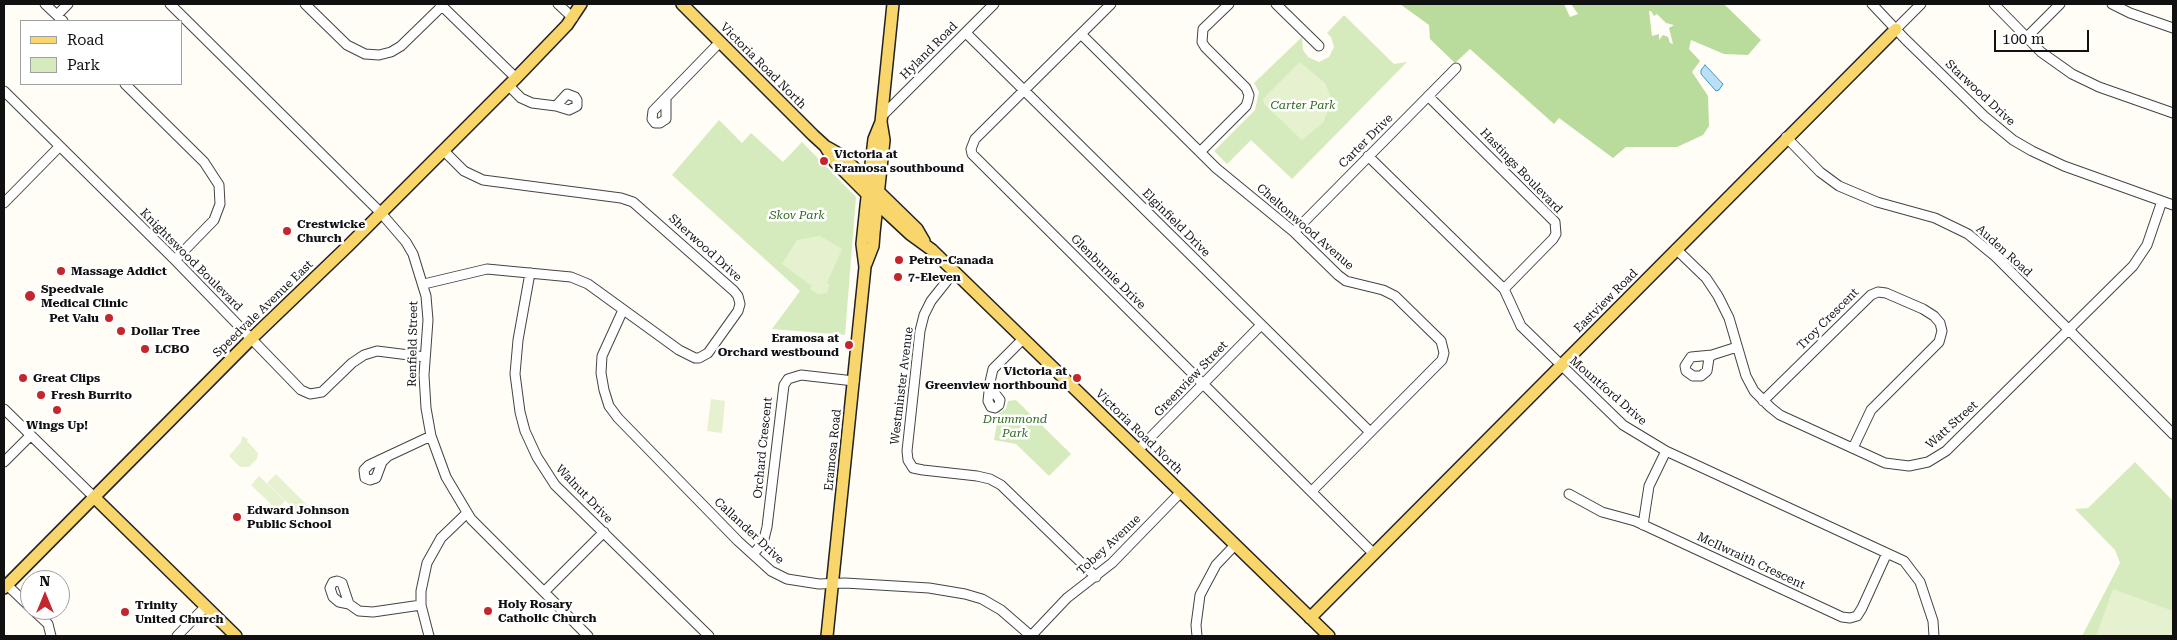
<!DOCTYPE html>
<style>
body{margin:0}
#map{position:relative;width:2177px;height:640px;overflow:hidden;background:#fffdf5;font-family:"Roboto Serif",serif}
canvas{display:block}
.frame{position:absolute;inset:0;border:5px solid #111;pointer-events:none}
.legend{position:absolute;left:20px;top:20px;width:162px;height:65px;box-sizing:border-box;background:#fff;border:1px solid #a0a0a0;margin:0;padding:6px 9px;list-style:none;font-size:15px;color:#111}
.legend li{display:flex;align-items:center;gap:10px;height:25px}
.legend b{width:25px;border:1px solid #a0a0a0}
.north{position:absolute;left:20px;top:570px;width:50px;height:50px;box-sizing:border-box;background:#fff;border:1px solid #a0a0a0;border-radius:50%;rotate:0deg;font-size:14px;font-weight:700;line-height:20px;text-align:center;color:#111}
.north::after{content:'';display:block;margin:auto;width:18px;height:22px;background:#c4262e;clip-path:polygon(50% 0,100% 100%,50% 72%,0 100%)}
.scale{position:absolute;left:1994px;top:30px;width:95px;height:22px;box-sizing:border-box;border:2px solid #111;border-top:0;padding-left:6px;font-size:15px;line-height:18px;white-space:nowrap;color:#111;-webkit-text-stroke:4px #fff;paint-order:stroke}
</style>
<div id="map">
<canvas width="2177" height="640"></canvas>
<div class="frame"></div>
<ul class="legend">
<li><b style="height:6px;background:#f9d66b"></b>Road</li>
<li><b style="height:14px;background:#d5ebbd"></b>Park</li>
</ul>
<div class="north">N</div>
<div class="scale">100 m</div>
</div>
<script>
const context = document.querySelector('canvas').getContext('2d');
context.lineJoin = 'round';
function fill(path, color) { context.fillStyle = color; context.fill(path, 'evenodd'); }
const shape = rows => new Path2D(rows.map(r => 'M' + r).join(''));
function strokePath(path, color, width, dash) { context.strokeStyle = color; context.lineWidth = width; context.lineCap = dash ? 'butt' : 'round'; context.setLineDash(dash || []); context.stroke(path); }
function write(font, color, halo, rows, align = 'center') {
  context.font = font + ' "Roboto Serif",serif'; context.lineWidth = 5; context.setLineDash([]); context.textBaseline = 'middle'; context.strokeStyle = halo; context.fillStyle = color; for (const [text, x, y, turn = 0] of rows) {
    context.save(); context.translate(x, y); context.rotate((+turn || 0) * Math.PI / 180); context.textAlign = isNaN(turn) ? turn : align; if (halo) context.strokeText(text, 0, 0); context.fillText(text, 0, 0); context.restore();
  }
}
const green = shape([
 [1344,15,1394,64,1407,62,1292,179,1251,140,1227,164,1214,151,1255,110,1259,92,1254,83,1302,37,1303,50,1308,57,1319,62,1329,57,1334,47,1331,37,1327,33],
 [719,120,742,143,751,133,783,162,802,142,856,197,845,335,772,329,800,291,672,175],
 [1016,400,1071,454,1049,476,1016,444,994,440,999,413,1006,409,1008,401],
 [2135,462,2173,501,2173,636,2082,636,2120,563,2115,550,2075,509,2088,508]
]);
const forest = shape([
 [1400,4,1564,4,1570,17,1578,14,1571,4,1724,4,1761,40,1748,55,1724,54,1691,40,1689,49,1700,61,1692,72,1708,96,1709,126,1703,135,1677,147,1626,147,1613,158,1559,118,1554,124,1470,49,1455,63,1430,39,1429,25],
 [1649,11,1651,11,1654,16,1657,14,1666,23,1674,25,1669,28,1673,44,1670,43,1668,37,1663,35,1659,40,1659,34,1652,36]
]);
const pitch = shape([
 [1300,62,1325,83,1332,101,1323,123,1302,140,1264,104,1263,99],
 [820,236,842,249,827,283,830,285,827,293,818,294,810,289,812,286,782,264,797,240],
 [711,399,725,401,722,433,707,431],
 [242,436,248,439,247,441,258,453,257,459,249,467,240,467,229,456,241,442],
 [276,474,308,506,300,515,267,483],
 [259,476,285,501,277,510,251,485],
 [2113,589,2173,611,2173,636,2096,636]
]);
const water = shape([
 [1705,65,1723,84,1719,90,1716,91,1701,74,1701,70,1705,65]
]);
const minor = shape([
 [45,4,63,21],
 [170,4,381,213,406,242,413,254,426,296,428,320,424,375,426,408,431,436,446,477,471,519,588,636],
 [305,4,347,45,365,54,379,55,391,52,401,46,442,6],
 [440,4,516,78],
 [558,4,573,18],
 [1111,4,975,139,971,149,972,154,1374,554],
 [1276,4,1319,46],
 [1872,4,1905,39,1984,116,2013,140,2032,151,2064,166,2173,205],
 [1994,4,2041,52,2072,74,2099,87,2173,113],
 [2112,4,2130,13,2173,28],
 [57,15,68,4],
 [1896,29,1921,4],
 [966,33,1369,431],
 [1081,34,1216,168,1294,232,1338,275,1346,281,1383,290,1395,296,1441,341,1444,353,1442,360,1312,491],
 [2027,37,2060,4],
 [125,84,204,162,219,185,220,204,214,220,175,260],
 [508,85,521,98,532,103,556,106,569,110,577,106,577,100,575,97,567,94,556,106],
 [4,91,175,260,301,390,310,394,322,392,352,363,364,355,377,351,425,357],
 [1428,96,1555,222,1556,234,1553,239,1504,289],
 [666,98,666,119,660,123,655,123,652,119,653,111,720,42],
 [882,116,994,4],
 [1786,137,1820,172,1839,186,1877,202,1935,218,1968,234,1996,257,2173,434],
 [1200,152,1246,106,1248,100,1249,95,1246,88,1205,47,1202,42,1203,29,1229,4],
 [1368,156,1504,289,1521,326,1623,425,1666,451,1904,561,1920,582,1933,621,1934,636],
 [4,203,59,147],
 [1294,232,1456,68],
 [1676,249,1706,278,1718,296,1729,318,1746,376,1754,391,1770,407,1780,415,1885,463,1909,466,1928,462,1946,451,2133,266,2147,245,2162,201],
 [954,272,931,301,924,315,920,331,907,451,908,460,913,468,923,470,977,476,990,479,1001,485,1096,577],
 [530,273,518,340,515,374,520,412,525,431,537,457,555,485,709,636],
 [424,284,487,269,571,277,588,284,679,350,695,358,699,358,708,353,738,311,740,304,738,296,734,291,633,202,621,198,483,180,464,171,443,150],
 [623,310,602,356,601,373,604,390,609,406,618,418,738,541,771,571,787,579,819,584,845,583,929,588,965,594,982,599,1001,610,1031,636],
 [1712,355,1709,358,1707,371,1701,376,1693,376,1686,371,1685,366,1691,357,1712,355,1737,347],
 [990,387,1000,400,999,405,995,408,991,407,988,401,990,382,993,369,1023,339],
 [1763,401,1871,295,1878,292,1886,293,1923,309,1934,316,1940,323,1942,331,1939,342,1871,410,1853,448],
 [4,409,95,498],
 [1138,450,1261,325],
 [387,457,382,462,376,478,370,480,365,478,364,470,369,465,431,436],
 [4,462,30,436],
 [1569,494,1602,512,1635,521,1842,617,1850,618,1857,616,1862,608,1887,553],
 [1643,525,1649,486,1666,451],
 [753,554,763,543,767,527,784,385,788,379,801,375,854,381],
 [7,585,30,607],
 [544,592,604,532],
 [349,604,339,602,333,597,330,588,333,582,337,581,342,583,349,604,359,611,373,612,421,605],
 [33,610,48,624,51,636],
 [177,636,206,606],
 [429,636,421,605,421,591,427,563,441,538,467,513],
 [1031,636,1067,598,1112,563,1181,492],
 [1197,636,1196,625,1200,595,1216,565,1235,545]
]);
const major = shape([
 [682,4,813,135,825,146,841,155,878,191,917,229,924,241],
 [825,146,835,162,867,194,910,234,932,250,1329,636],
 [866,264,873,246,874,233,884,140,881,122,893,4],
 [95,498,236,636],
 [4,588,251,339,349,245,516,78,567,25,581,4],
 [1310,618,1896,29],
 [827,636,865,267,862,244,866,206,874,139,881,122]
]);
const markers = [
 [824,161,5,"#c4262e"],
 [287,231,5,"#c4262e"],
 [899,260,5,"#c4262e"],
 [61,271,5,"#c4262e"],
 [898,277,5,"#c4262e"],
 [30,296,6,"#c4262e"],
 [109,318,5,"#c4262e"],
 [121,331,5,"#c4262e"],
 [849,345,5,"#c4262e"],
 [145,349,5,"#c4262e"],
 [23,378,5,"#c4262e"],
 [1077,378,5,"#c4262e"],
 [41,395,5,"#c4262e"],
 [57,410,5,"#c4262e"],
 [237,517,5,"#c4262e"],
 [488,611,5,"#c4262e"],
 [125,612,5,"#c4262e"]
];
const streetNames = [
 ["Hyland Road",929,51,-45],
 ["Victoria Road North",763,66,45],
 ["Starwood Drive",1980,93,43],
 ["Carter Drive",1366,141,-45],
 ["Hastings Boulevard",1521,171,46],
 ["Elginfield Drive",1176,223,45],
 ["Cheltonwood Avenue",1305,227,41],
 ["Sherwood Drive",705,248,42],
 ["Auden Road",2004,251,42],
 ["Knightswood Boulevard",191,260,45],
 ["Glenburnie Drive",1108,272,45],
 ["Eastview Road",1606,301,-45],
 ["Speedvale Avenue East",263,309,-44],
 ["Troy Crescent",1828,319,-45],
 ["Renfield Street",413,344,-89],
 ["Greenview Street",1191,379,-46],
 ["Westminster Avenue",902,386,-83],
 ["Mountford Drive",1608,391,41],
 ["Watt Street",1952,425,-42],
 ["Victoria Road North",1139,432,44],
 ["Orchard Crescent",763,448,-84],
 ["Eramosa Road",833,450,-84],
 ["Walnut Drive",584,494,46],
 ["Callander Drive",749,531,43],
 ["Tobey Avenue",1109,545,-43],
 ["McIlwraith Crescent",1751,561,25]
];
const parkNames = [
 ["Carter Park",1303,105],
 ["Skov Park",797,215],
 ["Drummond",1015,419],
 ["Park",1015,433]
];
const poiNames = [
 ["Victoria at",834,154],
 ["Eramosa southbound",834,168],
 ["Crestwicke",297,224],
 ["Church",297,238],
 ["Petro-Canada",909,260],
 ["Massage Addict",71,271],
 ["7-Eleven",908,277],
 ["Speedvale",41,289],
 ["Medical Clinic",41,303],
 ["Pet Valu",99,318,"right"],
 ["Dollar Tree",131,331],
 ["Eramosa at",839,338,"right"],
 ["Orchard westbound",839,352,"right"],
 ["LCBO",155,349],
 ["Victoria at",1067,371,"right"],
 ["Greenview northbound",1067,385,"right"],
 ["Great Clips",33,378],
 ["Fresh Burrito",51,395],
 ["Wings Up!",57,425,"center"],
 ["Edward Johnson",247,510],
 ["Public School",247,524],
 ["Holy Rosary",498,604],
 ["Catholic Church",498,618],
 ["Trinity",135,605],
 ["United Church",135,619]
];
fill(green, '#d5ebbd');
fill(forest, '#b9dc9c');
fill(pitch, '#e6f2cf');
fill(water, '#b9e0f7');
strokePath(water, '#3f96cf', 1);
strokePath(minor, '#444', 11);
strokePath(major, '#222', 14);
strokePath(minor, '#fff', 9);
strokePath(major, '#f9d66b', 11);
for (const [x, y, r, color] of markers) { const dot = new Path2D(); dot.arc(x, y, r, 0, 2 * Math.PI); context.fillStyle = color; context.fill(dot); strokePath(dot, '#fff', 2); }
write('12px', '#111', '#fff', streetNames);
write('italic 12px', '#2f6b1f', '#fff', parkNames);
write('bold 12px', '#111', '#fff', poiNames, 'left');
</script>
